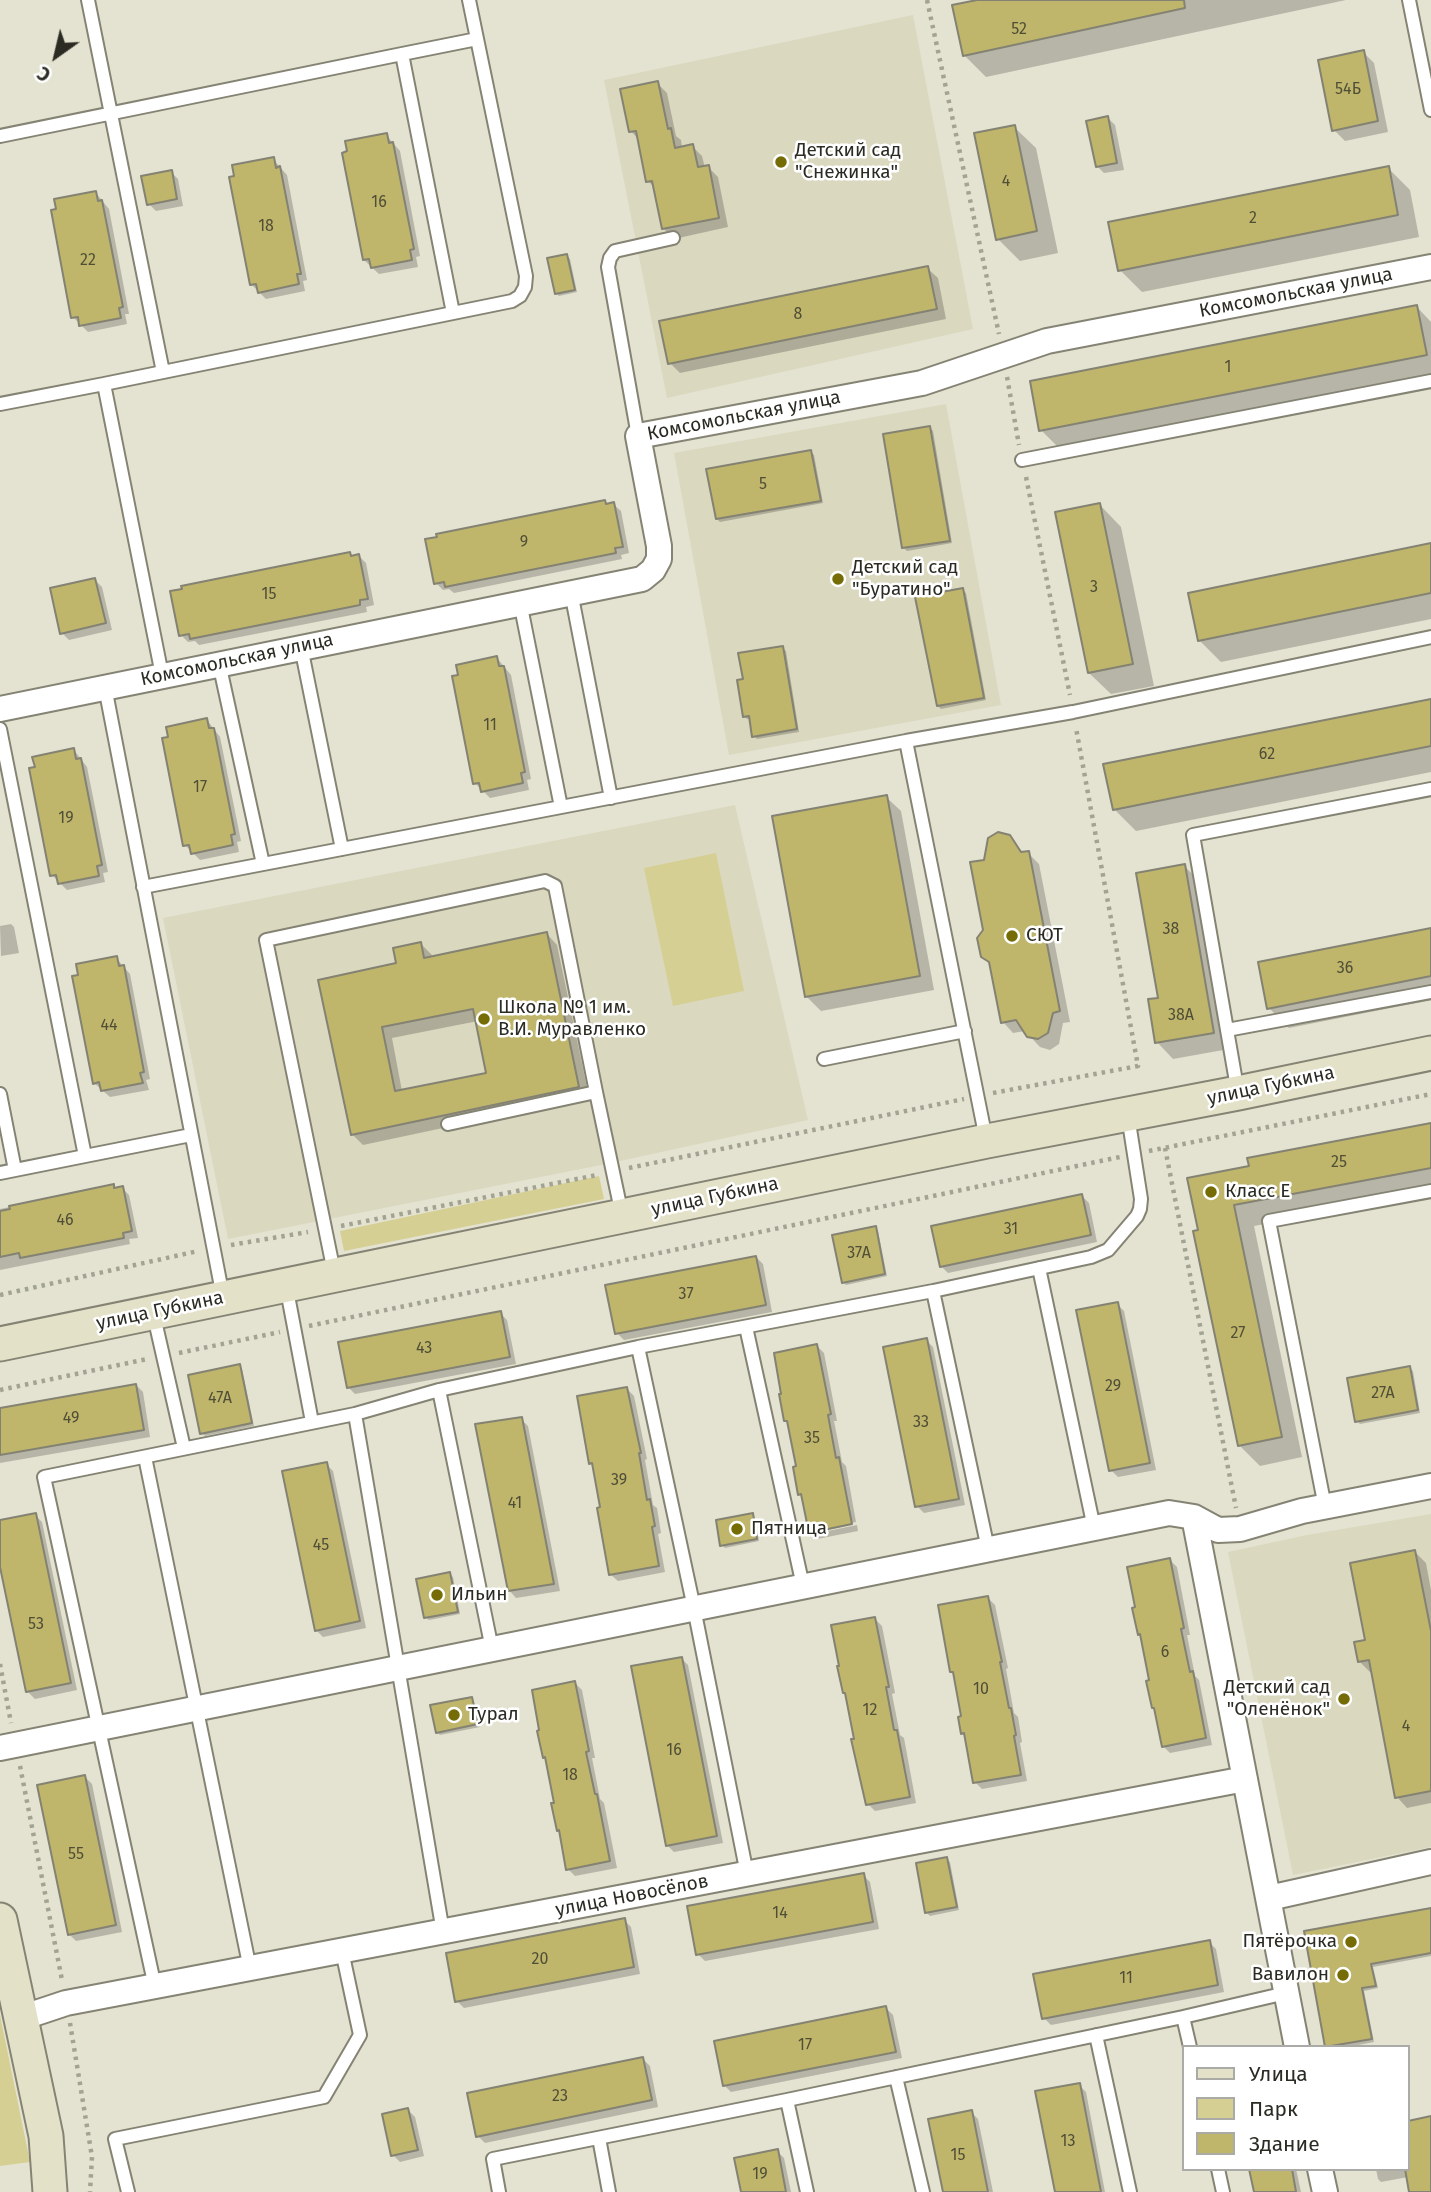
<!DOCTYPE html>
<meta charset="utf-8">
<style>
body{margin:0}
#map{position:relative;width:1431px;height:2192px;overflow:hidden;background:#e4e3d1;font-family:"Fira Sans",sans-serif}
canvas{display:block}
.legend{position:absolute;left:1182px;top:2045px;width:228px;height:126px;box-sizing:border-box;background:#fff;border:2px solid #aaaaa7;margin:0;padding:9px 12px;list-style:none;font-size:21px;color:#2b2b24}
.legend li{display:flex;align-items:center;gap:14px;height:35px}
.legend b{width:35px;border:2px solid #aaaaa7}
.north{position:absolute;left:21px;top:21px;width:70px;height:70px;-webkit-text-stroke:5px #fff;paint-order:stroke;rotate:214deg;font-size:19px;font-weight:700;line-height:28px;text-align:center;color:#2b2b24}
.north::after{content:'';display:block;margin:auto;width:24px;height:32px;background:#2b2b24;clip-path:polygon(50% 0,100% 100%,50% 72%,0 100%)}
</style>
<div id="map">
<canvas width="1431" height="2192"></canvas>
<ul class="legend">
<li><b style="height:9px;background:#e4e1c9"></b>Улица</li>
<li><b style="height:19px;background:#d6cf94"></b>Парк</li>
<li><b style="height:19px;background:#bfb66c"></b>Здание</li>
</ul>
<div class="north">С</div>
</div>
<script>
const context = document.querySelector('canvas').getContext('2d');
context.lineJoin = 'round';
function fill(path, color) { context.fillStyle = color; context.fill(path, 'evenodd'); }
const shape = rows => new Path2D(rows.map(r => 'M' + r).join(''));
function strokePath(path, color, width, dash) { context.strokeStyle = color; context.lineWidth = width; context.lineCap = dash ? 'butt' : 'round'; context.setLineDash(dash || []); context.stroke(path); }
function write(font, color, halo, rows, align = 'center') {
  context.font = font + ' "Fira Sans",sans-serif'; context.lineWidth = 5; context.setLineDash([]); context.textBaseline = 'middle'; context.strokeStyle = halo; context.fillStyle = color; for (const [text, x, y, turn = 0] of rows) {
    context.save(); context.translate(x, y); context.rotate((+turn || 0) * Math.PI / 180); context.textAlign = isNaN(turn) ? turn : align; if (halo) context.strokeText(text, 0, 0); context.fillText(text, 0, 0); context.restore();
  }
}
const built = shape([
 [913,15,973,329,667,398,604,80],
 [946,404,1001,705,729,755,674,453],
 [735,805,808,1120,611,1163,228,1239,163,918],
 [1431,1514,1431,1847,1293,1875,1228,1552,1307,1535]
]);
const green = shape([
 [716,853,744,991,673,1006,644,868],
 [599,1176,604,1199,344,1251,340,1231],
 [0,2015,30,2162,0,2166]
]);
const shadow = shape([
 [985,0,1346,0,986,77,964,55],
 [1363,52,1374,63,1388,132,1345,141,1334,130],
 [657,83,667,93,676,136,681,140,682,148,692,146,702,156,705,168,708,167,718,177,728,227,674,239,664,229,656,189,648,181,639,140,631,131],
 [1108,118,1115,125,1124,170,1104,173,1097,166],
 [1014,127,1036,148,1058,253,1020,261,998,239],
 [386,135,400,151,420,256,416,257,418,267,379,274,364,260],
 [273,159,287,175,307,280,303,281,305,291,266,299,251,284],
 [1388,168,1410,190,1419,237,1142,292,1120,270],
 [171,172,178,179,183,206,156,211,149,204],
 [95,192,109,209,129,314,125,314,127,324,88,332,73,317],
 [567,256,570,259,577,292,559,296,556,293],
 [927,268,938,278,946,319,680,373,670,363],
 [1417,307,1431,322,1431,380,1063,452,1041,430],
 [930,428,933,431,952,543,907,551,904,548],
 [811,452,814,455,823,503,720,522,717,519],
 [604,502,608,505,613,504,621,511,629,553,621,555,622,559,454,593,449,589,443,590,436,583],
 [1100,505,1121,527,1154,686,1111,694,1089,673],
 [1431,545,1431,619,1221,662,1199,640],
 [349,554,353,557,359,556,366,563,374,605,366,607,367,612,199,645,195,641,188,642,181,635],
 [95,580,102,587,112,630,69,640,62,633],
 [963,590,966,593,986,700,941,709,938,706],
 [782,648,786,651,799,732,757,739,754,736,751,718,747,719,744,716,745,681],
 [497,658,511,675,531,779,527,780,529,790,490,798,475,783],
 [1431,701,1431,772,1136,831,1114,809],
 [207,720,220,737,241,841,237,842,239,852,200,860,185,845],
 [74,750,87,767,108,872,103,873,105,882,67,890,52,875],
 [886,797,901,811,934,990,821,1011,806,996],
 [1009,836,1024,854,1028,853,1039,864,1070,1022,1063,1023,1059,1044,1050,1050,1040,1047,1025,1031,1013,1033,1003,1022,991,966,982,956,985,930,985,861],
 [1184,866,1201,882,1229,1049,1173,1059,1157,1042,1160,999],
 [11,924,14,927,19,953,1,956,0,926],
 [1431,930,1431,1000,1289,1028,1269,1008],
 [547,934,557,945,589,1097,363,1145,352,1134,398,965,421,944,432,955,432,958],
 [478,1021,488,1074,402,1091,392,1038],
 [116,958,130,974,150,1079,146,1080,149,1090,110,1097,94,1083],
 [1431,1124,1431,1192,1254,1226,1302,1457,1260,1466,1239,1445,1189,1180],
 [113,1186,116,1189,122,1188,129,1195,138,1238,129,1239,130,1244,0,1270,0,1209],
 [1082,1196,1089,1203,1097,1242,948,1273,941,1266],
 [875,1228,878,1231,887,1276,846,1285,843,1282],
 [756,1257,763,1264,772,1312,624,1340,617,1333],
 [1117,1304,1124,1311,1156,1470,1118,1477,1111,1470],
 [500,1313,507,1320,516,1364,355,1394,348,1387],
 [926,1340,933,1347,965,1505,924,1513,917,1506],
 [817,1346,824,1353,837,1421,834,1421,842,1462,846,1466,856,1522,813,1530,813,1534,857,1525,858,1531,817,1539,810,1532,803,1497,800,1494,798,1468,789,1423,786,1420],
 [239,1366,242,1369,254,1426,205,1436,202,1433],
 [1409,1368,1413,1371,1420,1413,1360,1424,1357,1421],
 [136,1385,143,1392,150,1437,0,1463,0,1410],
 [627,1389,634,1396,647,1459,645,1460,653,1505,657,1508,661,1533,658,1534,665,1572,618,1581,610,1574,602,1509,594,1466,590,1463],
 [521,1419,528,1426,560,1591,516,1598,509,1590],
 [326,1464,333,1471,366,1628,323,1637,316,1630],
 [35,1515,42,1522,77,1690,35,1699,28,1692,0,1558,0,1522],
 [752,1515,755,1518,759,1541,725,1548,722,1545],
 [1415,1552,1426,1563,1431,1590,1431,1803,1407,1808,1397,1797,1373,1672,1370,1672,1359,1661,1367,1642],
 [1170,1560,1177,1567,1190,1635,1187,1635,1195,1676,1199,1680,1212,1745,1170,1753,1163,1746,1157,1711,1153,1707,1151,1681,1142,1637,1139,1634],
 [450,1574,453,1577,460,1614,429,1620,425,1617],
 [988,1598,995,1605,1008,1668,1006,1669,1014,1713,1018,1717,1022,1742,1020,1743,1027,1781,982,1789,975,1782,966,1736,963,1733,963,1718,955,1675,952,1672],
 [875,1619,882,1626,895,1693,892,1694,900,1735,904,1738,916,1803,875,1811,868,1804,847,1695,844,1692],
 [681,1658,688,1665,723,1843,674,1852,667,1845],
 [575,1683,582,1690,595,1758,592,1758,600,1799,604,1803,617,1868,575,1876,568,1869,561,1834,558,1830,556,1804,547,1759,544,1757],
 [471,1699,474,1702,480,1727,440,1735,437,1732],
 [85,1777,92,1784,122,1932,76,1941,69,1934],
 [946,1859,950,1862,959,1910,930,1916,927,1913],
 [863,1875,870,1882,879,1929,705,1961,698,1954],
 [1431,1910,1431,1956,1373,1967,1378,1988,1364,1991,1374,2042,1348,2047,1327,2047,1306,1933],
 [624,1920,631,1927,640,1974,464,2008,457,2001],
 [1209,1942,1216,1949,1224,1992,1051,2025,1044,2018],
 [886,2008,893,2015,902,2058,731,2092,724,2085],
 [643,2059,650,2066,658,2107,485,2143,478,2136],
 [1079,2085,1086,2092,1105,2192,1057,2192],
 [408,2110,415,2117,424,2156,400,2162,393,2155],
 [971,2112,978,2119,993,2192,945,2192],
 [1431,2118,1431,2192,1411,2192,1408,2177,1381,2182,1378,2179,1376,2169,1408,2169],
 [777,2151,784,2158,791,2192,742,2192],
 [1251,2169,1296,2169,1301,2192,1256,2192]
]);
const building = shape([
 [977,0,1184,0,1185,8,963,56,952,5,977,0],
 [1364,50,1378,121,1332,131,1318,60,1364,50],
 [658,81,668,129,671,128,675,148,693,144,698,167,709,165,719,218,662,229,652,181,646,182,636,131,629,132,620,89,658,81],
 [1108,116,1117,163,1096,167,1086,121,1108,116],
 [1015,125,1037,231,996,240,974,133,1015,125],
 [387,133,389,143,393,142,414,249,410,250,412,260,371,268,369,259,363,260,342,153,347,151,345,141,387,133],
 [274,157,276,168,280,166,301,274,297,274,299,284,258,293,256,284,250,285,229,177,234,176,232,165,274,157],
 [1389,166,1398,215,1118,271,1108,222,1389,166],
 [172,170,177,199,147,205,141,176,172,170],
 [96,191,98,201,102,200,123,307,119,308,121,318,79,326,78,317,71,318,51,210,56,209,54,199,96,191],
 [567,254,575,290,555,294,547,258,567,254],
 [928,266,937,309,668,364,659,321,928,266],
 [1417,305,1427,355,1039,431,1030,381,1417,305],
 [930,426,950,541,902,548,883,434,930,426],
 [811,450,821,501,716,519,706,469,811,450],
 [605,500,606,504,614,502,623,547,615,548,616,553,445,587,444,582,434,584,425,539,437,537,436,534,605,500],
 [1100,503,1133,664,1088,673,1055,512,1100,503],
 [1431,543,1431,593,1198,641,1188,593,1431,543],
 [350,552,351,556,359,554,368,599,360,600,360,605,190,639,189,634,179,636,170,591,182,589,181,586,350,552],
 [95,578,106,623,60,634,50,588,95,578],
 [963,588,984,698,937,706,915,597,963,588],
 [783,646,797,729,752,737,749,716,743,717,737,680,743,679,738,653,783,646],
 [497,656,499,666,504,666,525,772,521,773,523,783,481,792,479,783,473,784,452,676,458,675,456,665,497,656],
 [1431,699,1431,746,1113,810,1103,764,1431,699],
 [207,718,209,728,214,728,235,834,231,835,233,845,191,854,189,845,183,846,162,738,168,737,166,727,207,718],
 [74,748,76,759,81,758,102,865,97,866,99,876,58,884,56,875,50,876,29,768,35,767,32,757,74,748],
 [887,795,920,976,805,997,772,816,887,795],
 [998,832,1010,835,1021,852,1029,851,1060,1011,1053,1013,1048,1033,1038,1039,1027,1037,1016,1020,1001,1023,989,962,981,957,977,938,983,930,970,862,984,860,988,838,998,832],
 [1185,864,1214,1033,1155,1043,1148,999,1158,998,1136,873,1185,864],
 [1431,928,1431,976,1267,1009,1258,962,1431,928],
 [547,932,579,1087,351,1135,318,980,396,963,393,948,421,942,424,958,547,932],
 [473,1009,486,1073,395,1091,382,1027,473,1009],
 [117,956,119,966,124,965,144,1072,140,1073,143,1083,101,1091,99,1082,93,1084,72,976,78,975,76,964,117,956],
 [1431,1123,1431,1168,1234,1205,1282,1437,1238,1446,1193,1231,1198,1230,1187,1178,1249,1166,1247,1158,1431,1123],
 [114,1184,114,1188,123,1186,132,1231,123,1233,124,1238,20,1258,19,1253,0,1257,0,1211,10,1209,9,1206,114,1184],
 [1082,1194,1091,1235,940,1267,931,1226,1082,1194],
 [876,1226,885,1274,842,1283,832,1235,876,1226],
 [756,1256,766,1305,615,1334,605,1285,756,1256],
 [1118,1302,1150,1463,1109,1471,1076,1310,1118,1302],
 [501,1311,510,1357,347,1388,338,1342,501,1311],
 [927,1338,959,1499,915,1507,883,1347,927,1338],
 [817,1344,831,1414,828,1415,836,1458,839,1457,852,1524,809,1533,801,1494,798,1495,793,1467,796,1466,787,1421,784,1421,779,1394,781,1394,774,1353,817,1344],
 [240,1364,252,1423,200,1434,188,1375,240,1364],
 [1410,1366,1418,1410,1355,1422,1347,1378,1410,1366],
 [136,1384,144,1430,0,1455,0,1408,136,1384],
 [627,1387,641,1453,639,1453,647,1500,650,1499,655,1526,652,1527,659,1566,609,1575,597,1508,600,1507,592,1463,589,1464,577,1396,627,1387],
 [522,1417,554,1584,508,1591,475,1424,522,1417],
 [327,1462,360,1621,315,1631,282,1471,327,1462],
 [36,1513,71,1683,26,1692,0,1567,0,1520,36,1513],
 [753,1513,757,1539,720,1546,716,1520,753,1513],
 [1415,1550,1431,1631,1431,1791,1395,1798,1369,1660,1358,1662,1354,1642,1365,1640,1350,1563,1415,1550],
 [1170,1558,1184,1628,1181,1629,1190,1672,1193,1671,1206,1738,1162,1747,1154,1708,1152,1708,1146,1681,1149,1680,1140,1634,1138,1635,1132,1608,1135,1607,1127,1567,1170,1558],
 [450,1572,458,1612,424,1618,416,1579,450,1572],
 [988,1596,1002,1662,1000,1662,1009,1708,1011,1708,1016,1735,1014,1736,1021,1775,973,1783,964,1733,961,1734,958,1717,961,1716,953,1672,950,1672,938,1605,988,1596],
 [875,1617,889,1687,886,1687,894,1730,897,1730,910,1797,866,1805,851,1739,854,1739,845,1693,843,1693,837,1666,839,1666,831,1625,875,1617],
 [682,1657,717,1836,666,1846,631,1666,682,1657],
 [575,1681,589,1751,586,1752,595,1794,597,1794,610,1861,566,1870,559,1830,557,1831,551,1803,554,1803,545,1757,543,1758,537,1731,539,1730,532,1690,575,1681],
 [472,1697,478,1724,436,1733,430,1705,472,1697],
 [85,1775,116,1925,68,1935,37,1785,85,1775],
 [947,1857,957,1907,925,1913,916,1863,947,1857],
 [864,1873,873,1922,696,1955,687,1906,864,1873],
 [1431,1908,1431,1953,1371,1964,1376,1986,1362,1988,1372,2039,1325,2047,1304,1931,1431,1908],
 [625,1918,634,1967,455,2002,446,1953,625,1918],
 [1210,1940,1218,1985,1042,2019,1033,1974,1210,1940],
 [886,2006,896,2052,723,2086,714,2041,886,2006],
 [643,2057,652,2100,476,2137,467,2093,643,2057],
 [1080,2083,1101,2192,1055,2192,1035,2091,1080,2083],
 [408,2108,418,2150,391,2156,382,2114,408,2108],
 [972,2110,988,2192,943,2192,928,2119,972,2110],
 [1431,2116,1431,2192,1409,2192,1405,2169,1408,2169,1408,2121,1431,2116],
 [778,2149,786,2192,741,2192,734,2158,778,2149],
 [1249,2169,1292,2169,1296,2192,1254,2192,1249,2169]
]);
const path = shape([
 [927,0,999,334],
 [1007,377,1019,445],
 [1026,477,1070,695],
 [993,1093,1138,1066,1076,728],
 [1165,1148,1236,1508],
 [1149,1151,1431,1094],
 [629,1168,964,1099],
 [341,1226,597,1175],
 [231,1245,308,1232],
 [0,1295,198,1251],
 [309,1326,1120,1157],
 [179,1353,280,1332],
 [0,1390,147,1359],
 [0,1664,11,1723],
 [20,1766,62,1980],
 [70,2023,92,2157,90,2192]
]);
const lane = shape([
 [88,0,163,372],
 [1409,0,1431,110],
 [0,136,402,54],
 [453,313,402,54,477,39],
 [0,404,104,384],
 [638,436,608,267,610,258,615,251,673,238],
 [1022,460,1431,381],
 [571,592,611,798],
 [520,602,561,807],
 [301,647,342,849],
 [219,663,263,864],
 [162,675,104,384,453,313,512,301,520,296,525,287,526,276,469,0],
 [105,687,223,1297],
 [0,729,85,1156,0,1173],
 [143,887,906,741],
 [1227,1030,1431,992],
 [824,1059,965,1031],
 [596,1092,622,1215],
 [1238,1093,1193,835,1431,789],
 [0,1094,15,1170],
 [986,1139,906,741,1073,712,1431,637],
 [85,1156,191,1135],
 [1039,1268,1094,1528],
 [334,1272,266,940,545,881,555,886,596,1092,448,1124],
 [286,1285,312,1422],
 [933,1291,988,1549],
 [153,1312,184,1448],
 [746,1327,803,1586],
 [638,1347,694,1608,747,1874],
 [439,1390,492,1649],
 [355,1414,443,1932],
 [145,1457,250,1969],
 [1325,1507,1269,1221,1431,1191],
 [155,1987,44,1477,355,1414,439,1390,638,1347,933,1291,1091,1257,1108,1250,1137,1216,1140,1209,1141,1199,1128,1116],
 [1183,2017,1190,2047],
 [1096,2035,1130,2192],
 [896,2077,923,2192],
 [787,2100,807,2192],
 [599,2138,609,2192],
 [1218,2169,1223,2192],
 [128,2192,115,2139,324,2097,360,2035,342,1951],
 [499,2192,493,2159,787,2100,1183,2017,1286,1993]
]);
const street = shape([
 [0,709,642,579,653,570,659,559,659,546,638,436,922,383,1047,341,1431,267],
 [1194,1517,1297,2047],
 [0,1748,1169,1513,1194,1517,1218,1530,1240,1529,1302,1511,1431,1486],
 [1269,1898,1431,1862],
 [21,2018,66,2003,1245,1779],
 [1320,2169,1325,2192]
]);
const secondary = shape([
 [0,1344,987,1141,1238,1093,1431,1053],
 [0,1920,46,2136,50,2192]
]);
const markers = [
 [781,162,7,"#766c06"],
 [838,579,7,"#766c06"],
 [1012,936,7,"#766c06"],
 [484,1019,7,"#766c06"],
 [1211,1192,7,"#766c06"],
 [737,1529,7,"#766c06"],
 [437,1595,7,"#766c06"],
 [1344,1699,7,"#766c06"],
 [454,1715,7,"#766c06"],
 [1351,1942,7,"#766c06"],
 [1343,1975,7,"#766c06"]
];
const numberNames = [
 ["52",1019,30],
 ["54Б",1348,90],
 ["4",1006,182],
 ["16",379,203],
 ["2",1253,219],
 ["18",266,227],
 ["22",88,261],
 ["8",798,315],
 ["1",1228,368],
 ["5",763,485],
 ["9",524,543],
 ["3",1094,588],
 ["15",269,595],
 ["11",490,726],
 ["62",1267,755],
 ["17",200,788],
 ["19",66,819],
 ["38",1171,930],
 ["36",1345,969],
 ["38А",1181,1016],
 ["44",109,1026],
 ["25",1339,1163],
 ["46",65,1221],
 ["31",1011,1230],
 ["37А",859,1254],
 ["37",686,1295],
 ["27",1238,1334],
 ["43",424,1349],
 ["29",1113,1387],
 ["27А",1383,1394],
 ["47А",220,1399],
 ["49",71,1419],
 ["33",921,1423],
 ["35",812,1439],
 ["39",619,1481],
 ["41",515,1504],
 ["45",321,1546],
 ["53",36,1625],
 ["6",1165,1653],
 ["10",981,1690],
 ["12",870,1711],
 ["4",1406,1727],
 ["16",674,1751],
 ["18",570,1776],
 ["55",76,1855],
 ["14",780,1914],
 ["20",540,1960],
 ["11",1126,1979],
 ["17",805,2046],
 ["23",560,2097],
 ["13",1068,2142],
 ["15",958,2156],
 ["19",760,2175]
];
const poiNames = [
 ["Детский сад",795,151],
 ["\"Снежинка\"",795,173],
 ["Детский сад",852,568],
 ["\"Буратино\"",852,590],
 ["СЮТ",1026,936],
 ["Школа № 1 им.",498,1008],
 ["В.И. Муравленко",498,1030],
 ["Класс Е",1225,1192],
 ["Пятница",751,1529],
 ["Ильин",451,1595],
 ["Детский сад",1330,1688,"right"],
 ["\"Оленёнок\"",1330,1710,"right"],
 ["Турал",468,1715],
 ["Пятёрочка",1337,1942,"right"],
 ["Вавилон",1329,1975,"right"]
];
const streetNames = [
 ["Комсомольская улица",1296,293,-11],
 ["Комсомольская улица",744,416,-11],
 ["Комсомольская улица",237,660,-12],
 ["улица Губкина",1271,1086,-12],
 ["улица Губкина",715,1197,-12],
 ["улица Губкина",160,1311,-12],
 ["улица Новосёлов",632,1896,-11]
];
fill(built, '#dad8bf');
fill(green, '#d6cf94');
fill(shadow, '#0003');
fill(building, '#bfb66c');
strokePath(building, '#848272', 2);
strokePath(lane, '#858373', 16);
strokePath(street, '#858373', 28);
strokePath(secondary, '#858373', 37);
strokePath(path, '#a3a394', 4.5, [3.5, 5]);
strokePath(lane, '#fff', 12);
strokePath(street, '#fff', 24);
strokePath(secondary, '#e4e1c9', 33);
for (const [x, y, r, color] of markers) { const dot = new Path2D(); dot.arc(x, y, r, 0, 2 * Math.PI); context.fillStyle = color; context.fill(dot); strokePath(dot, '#fff', 2.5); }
write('16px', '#504e36', null, numberNames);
write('19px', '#2b2b24', '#fff', poiNames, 'left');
write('19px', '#2b2b24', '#fff', streetNames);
</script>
